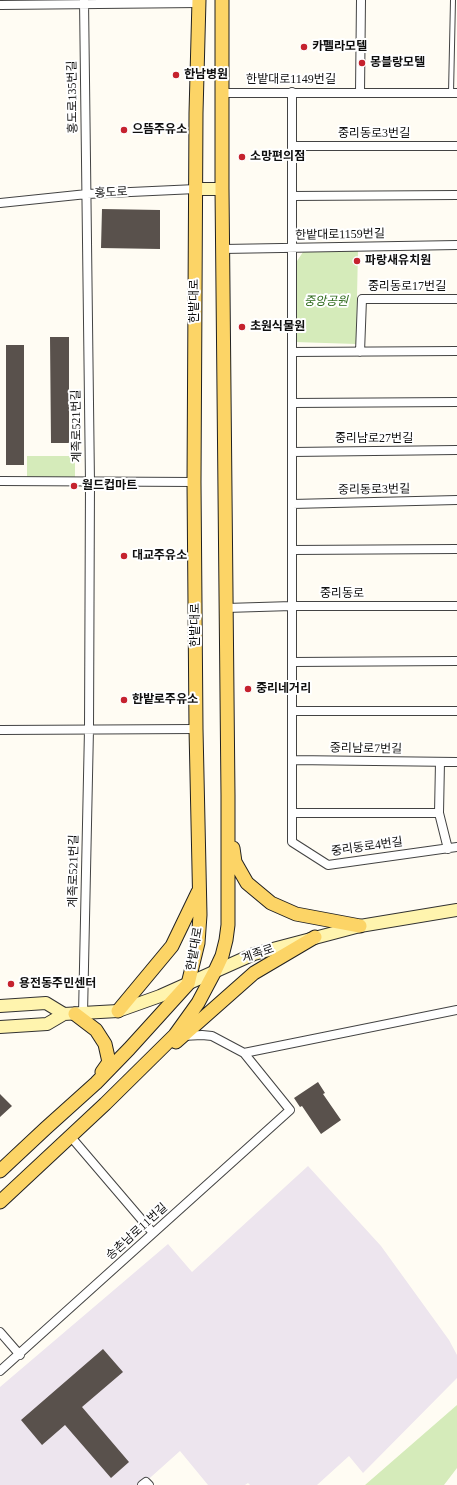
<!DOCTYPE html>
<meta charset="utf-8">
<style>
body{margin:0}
canvas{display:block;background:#fffcf3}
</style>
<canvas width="457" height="1485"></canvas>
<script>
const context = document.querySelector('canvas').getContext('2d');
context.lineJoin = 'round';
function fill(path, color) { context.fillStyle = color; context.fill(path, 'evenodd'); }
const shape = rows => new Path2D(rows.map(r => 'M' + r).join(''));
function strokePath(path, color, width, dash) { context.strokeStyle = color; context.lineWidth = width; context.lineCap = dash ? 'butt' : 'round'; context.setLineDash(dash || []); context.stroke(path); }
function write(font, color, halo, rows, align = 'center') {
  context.font = font + ' "Times New Roman","Noto Sans KR",serif'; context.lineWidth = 4; context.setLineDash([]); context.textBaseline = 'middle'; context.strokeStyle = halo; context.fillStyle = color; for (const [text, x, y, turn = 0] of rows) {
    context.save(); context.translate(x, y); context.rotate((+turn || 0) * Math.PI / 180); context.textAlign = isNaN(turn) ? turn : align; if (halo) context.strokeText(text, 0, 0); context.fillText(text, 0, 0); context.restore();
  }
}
const industrial = shape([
 [308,1166,381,1246,449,1340,457,1355,457,1378,363,1473,349,1456,317,1485,250,1485,248,1483,245,1485,208,1485,180,1451,142,1485,0,1485,0,1387,168,1244,192,1272]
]);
const green = shape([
 [305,249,358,250,356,344,295,342,297,261],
 [27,456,75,456,75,478,27,478],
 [457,1405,457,1468,444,1485,365,1485]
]);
const building = shape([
 [102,209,160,210,160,249,101,248],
 [50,337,69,337,69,443,51,443],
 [6,345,24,345,24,465,6,465],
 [318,1082,325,1093,323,1094,341,1120,321,1134,302,1106,300,1107,294,1098],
 [0,1094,12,1106,0,1117],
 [103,1349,123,1372,82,1407,129,1462,111,1478,65,1425,42,1445,21,1420]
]);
const lane = shape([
 [451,93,453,0]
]);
const street = shape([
 [0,5,199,3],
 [292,92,292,842,328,865,457,847],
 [360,92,361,0],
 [222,93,457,93],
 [292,146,457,146],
 [292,196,457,195],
 [0,203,87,194,196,189],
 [223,249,457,245],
 [292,352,457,351],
 [360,352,362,299,457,299],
 [292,403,457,402],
 [292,452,457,450],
 [0,481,194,482],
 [292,504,457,500],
 [292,550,457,549],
 [226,608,292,606,457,606],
 [292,662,457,661],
 [292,711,457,711],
 [0,730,196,729],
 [292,760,457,762],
 [440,762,439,813,448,849],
 [292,813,439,813],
 [83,1014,89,729,90,482,84,0],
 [183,1036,202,1035,212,1036,244,1053],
 [71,1137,153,1233],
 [0,1332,20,1355],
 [0,1371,290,1110,244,1053,457,1010],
 [142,1485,146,1482,149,1485]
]);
const secondary = shape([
 [196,189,222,189],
 [0,1006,46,1003,64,1014,118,1011,160,996,254,954,360,926,457,910],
 [0,1027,47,1024,64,1014]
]);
const primary = shape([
 [233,848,235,862,247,883,271,903,296,914,360,926],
 [118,1011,172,946,198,892],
 [75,1014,96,1030,105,1044,109,1062,102,1072],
 [176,1042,254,973,315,937],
 [0,1171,46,1128,96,1083,129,1049,188,984,198,943,200,915,196,729,194,482,196,113,199,0],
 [0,1202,105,1104,175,1035,198,1003,215,971,222,956,226,940,228,925,228,795,222,189,222,0]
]);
const markers = [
 [304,47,4,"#c5222e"],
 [362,63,4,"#c5222e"],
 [176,75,4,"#c5222e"],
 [124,130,4,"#c5222e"],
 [242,157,4,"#c5222e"],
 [357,261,4,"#c5222e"],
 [242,327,4,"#c5222e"],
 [74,486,4,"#c5222e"],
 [124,556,4,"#c5222e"],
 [248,689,4,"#c5222e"],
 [124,700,4,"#c5222e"],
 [11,984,4,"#c5222e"]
];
const poiNames = [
 ["카펠라모텔",312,47],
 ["몽블랑모텔",370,63],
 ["한남병원",184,75],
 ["으뜸주유소",132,130],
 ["소망편의점",250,157],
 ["파랑새유치원",365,261],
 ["초원식물원",250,327],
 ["월드컵마트",82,486],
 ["대교주유소",132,556],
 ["중리네거리",256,689],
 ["한밭로주유소",132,700],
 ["용전동주민센터",19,984]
];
const streetNames = [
 ["한밭대로1149번길",291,80],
 ["홍도로135번길",73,97,-91],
 ["중리동로3번길",374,134],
 ["홍도로",111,193,-3],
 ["한밭대로1159번길",340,235,-1],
 ["중리동로17번길",407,287],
 ["한밭대로",195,301,-90],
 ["계족로521번길",77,426,-91],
 ["중리남로27번길",374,439],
 ["중리동로3번길",374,490,-1],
 ["중리동로",342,594],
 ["한밭대로",196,625,-90],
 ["중리남로7번길",366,749,1],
 ["중리동로4번길",367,847,-8],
 ["계족로521번길",74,871,-89],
 ["한밭대로",195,949,-80],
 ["계족로",258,954,-19],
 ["송촌남로11번길",137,1232,-42]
];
const parkNames = [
 ["중앙공원",326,302]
];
fill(industrial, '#ede5ee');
fill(green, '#d5ebba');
fill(building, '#59514c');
strokePath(lane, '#434343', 6);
strokePath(street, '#434343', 10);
strokePath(secondary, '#323232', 14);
strokePath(primary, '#212121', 15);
strokePath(lane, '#fff', 4);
strokePath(street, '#fff', 8);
strokePath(secondary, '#fff4ae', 12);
strokePath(primary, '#fcd466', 13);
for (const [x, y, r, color] of markers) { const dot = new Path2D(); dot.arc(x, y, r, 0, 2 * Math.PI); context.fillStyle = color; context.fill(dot); strokePath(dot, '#fff', 1.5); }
write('bold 12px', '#101010', '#fff', poiNames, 'left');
write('12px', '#101010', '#fff', streetNames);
write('italic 12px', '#2f6b1d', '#fff', parkNames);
</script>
